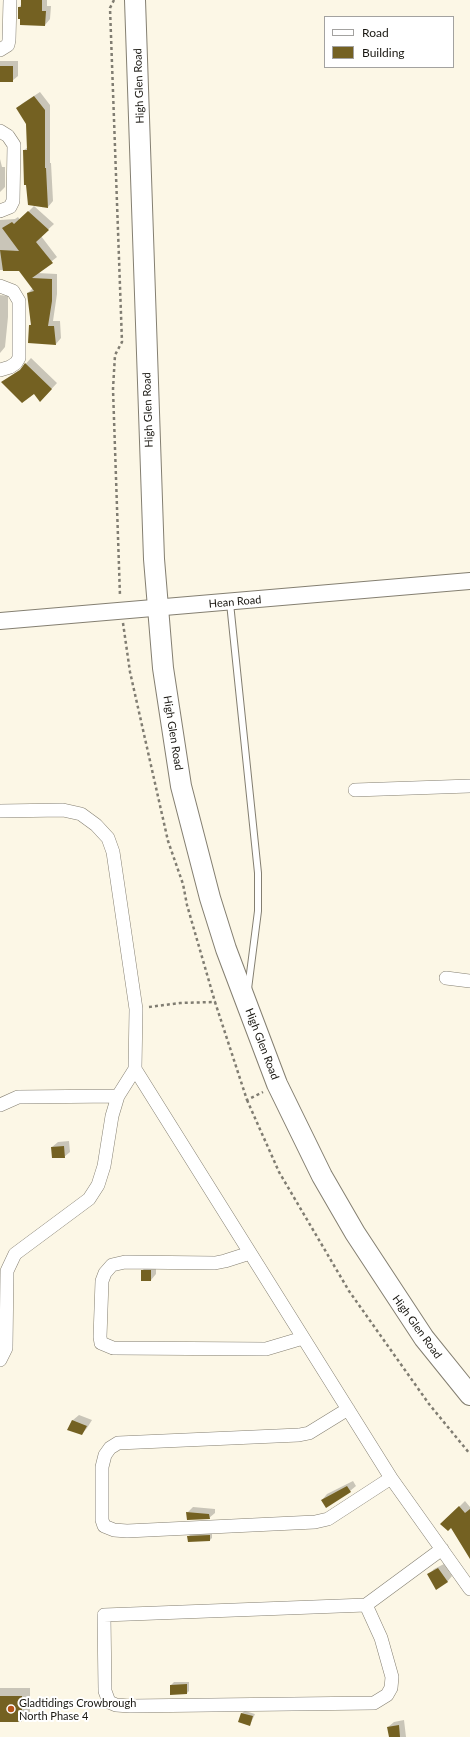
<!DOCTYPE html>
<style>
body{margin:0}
#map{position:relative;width:470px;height:1737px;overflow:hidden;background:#fcf7e6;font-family:Lato,sans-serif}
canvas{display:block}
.legend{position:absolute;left:324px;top:16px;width:130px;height:52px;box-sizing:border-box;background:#fff;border:1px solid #a3a2a0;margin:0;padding:5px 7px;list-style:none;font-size:12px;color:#191711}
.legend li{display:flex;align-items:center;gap:8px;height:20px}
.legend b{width:20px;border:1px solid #a3a2a0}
</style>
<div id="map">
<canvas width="470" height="1737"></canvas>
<ul class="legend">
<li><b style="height:5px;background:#fff"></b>Road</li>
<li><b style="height:11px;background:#746122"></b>Building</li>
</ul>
</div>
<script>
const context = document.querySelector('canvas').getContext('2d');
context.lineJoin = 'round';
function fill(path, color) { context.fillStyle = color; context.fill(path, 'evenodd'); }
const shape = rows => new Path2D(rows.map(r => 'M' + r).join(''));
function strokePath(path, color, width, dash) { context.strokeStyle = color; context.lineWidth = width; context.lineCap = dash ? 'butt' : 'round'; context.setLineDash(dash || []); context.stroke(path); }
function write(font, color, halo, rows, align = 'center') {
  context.font = font + ' Lato,sans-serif'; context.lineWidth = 4; context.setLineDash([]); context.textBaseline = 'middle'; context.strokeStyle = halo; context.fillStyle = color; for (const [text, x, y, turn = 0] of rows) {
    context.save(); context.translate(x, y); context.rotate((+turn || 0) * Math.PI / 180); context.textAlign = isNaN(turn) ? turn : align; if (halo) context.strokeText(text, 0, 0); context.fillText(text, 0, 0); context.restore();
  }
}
const shadow = shape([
 [22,0,47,0,47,6,51,6,50,19,45,25,19,7,22,4],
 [0,61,18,61,18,76,12,81,0,81],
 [40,92,50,105,50,163,51,163,53,201,48,207,24,150,28,147,27,124,17,108,23,103],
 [0,159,2,167,5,167,5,187,0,192],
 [34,206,54,224,41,236,57,257,37,273,57,274,57,294,53,321,60,321,61,338,56,344,30,326,31,324,28,293,33,288,19,270,0,270,0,220,15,219,18,217,20,220],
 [0,295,8,296,8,317,5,347,0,353],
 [31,358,57,383,46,395,2,382,22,368],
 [69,1141,70,1152,64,1157,52,1147,58,1142],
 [147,1265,156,1265,156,1274,151,1280,142,1271],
 [79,1415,92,1420,87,1428,82,1434,69,1429,73,1420],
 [353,1481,356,1486,350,1491,322,1500,327,1494],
 [465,1501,470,1507,470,1553,451,1526,442,1524],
 [193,1507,215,1509,215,1513,209,1518,187,1513],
 [212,1533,212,1538,210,1540,188,1537,191,1534],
 [444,1564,452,1576,447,1582,428,1575,434,1569],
 [174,1682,189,1682,189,1691,187,1693,171,1694,171,1685],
 [0,1688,30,1688,30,1713,22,1721,0,1721],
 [245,1711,255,1714,250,1725,240,1722,242,1713],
 [404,1720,406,1737,390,1737,388,1727,394,1722]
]);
const building = shape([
 [21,0,42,0,42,11,46,11,45,26,20,25,20,19,18,19,18,7,21,7],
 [0,66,13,66,13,82,0,82],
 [34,96,45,110,45,168,46,168,48,208,28,205,26,185,24,185,23,150,27,150,26,124,16,108],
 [28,211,49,230,36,242,53,263,32,278,52,279,52,301,48,326,54,326,56,345,28,343,29,325,31,325,27,293,34,291,19,271,3,271,0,250,19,251,2,228,12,222,14,224],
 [25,363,52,389,40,402,34,394,22,403,1,382,20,370],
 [64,1146,65,1158,52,1158,51,1147],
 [141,1270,151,1270,151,1281,141,1281],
 [72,1420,87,1426,82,1435,67,1430],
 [347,1486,351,1492,326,1508,321,1500],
 [459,1506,465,1513,470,1509,470,1559,451,1528,448,1531,440,1524],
 [186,1512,209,1514,210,1519,187,1520],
 [210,1535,210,1541,188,1542,187,1536],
 [438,1568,448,1582,436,1590,427,1574],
 [187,1684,187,1694,170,1695,170,1685],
 [0,1696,22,1696,22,1722,0,1722],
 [241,1713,253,1716,250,1726,238,1722],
 [399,1725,400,1737,389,1737,387,1727]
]);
const path = shape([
 [114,0,110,8,122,342,115,355,113,389,120,596],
 [123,623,130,672,168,841,183,884,187,905,215,1002],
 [149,1007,180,1003,215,1002,247,1100,263,1092],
 [247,1100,279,1172,349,1291,429,1404,470,1454]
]);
const service = shape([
 [230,603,258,873,258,911,248,989]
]);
const minor = shape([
 [0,50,8,45,9,40,10,0],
 [0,131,8,136,14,145,13,201,10,207,0,211],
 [0,286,13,291,19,301,19,358,16,363,10,367,0,370],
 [355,790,470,786],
 [0,811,63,810,81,814,96,825,108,838,113,852,136,1009,135,1069,391,1478,470,1589],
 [446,978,470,981],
 [0,1105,18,1097,118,1096],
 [250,1253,225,1261,215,1263,125,1262,112,1265,105,1273,102,1281,100,1337,101,1343,113,1348,266,1349,303,1338],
 [0,1360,6,1348,7,1271,15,1254,89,1199,98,1185,104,1166,112,1116,118,1096,135,1069],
 [348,1409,309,1433,299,1435,118,1443,110,1448,105,1455,102,1467,102,1520,104,1526,114,1530,127,1531,315,1522,328,1519,391,1478],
 [366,1605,381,1638,392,1677,391,1688,387,1695,374,1703,130,1706,116,1705,109,1702,105,1691,104,1615,366,1605,442,1549]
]);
const tertiary = shape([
 [0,621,470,581]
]);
const primary = shape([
 [135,0,154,559,163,668,181,786,210,898,226,949,277,1084,322,1176,355,1233,424,1338,470,1395]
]);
const markers = [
 [11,1709,4,"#b75519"]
];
const streetNames = [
 ["High Glen Road",139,86,-92],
 ["High Glen Road",148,410,-92],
 ["Hean Road",235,602,-5],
 ["High Glen Road",173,733,81],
 ["High Glen Road",262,1044,69],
 ["High Glen Road",417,1327,54]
];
const poiNames = [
 ["Gladtidings Crowbrough",19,1703],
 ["North Phase 4",19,1716]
];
fill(shadow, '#0003');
fill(building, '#746122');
strokePath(service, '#847f71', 8);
strokePath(minor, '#847f71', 14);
strokePath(tertiary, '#847f71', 18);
strokePath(primary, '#847f71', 22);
strokePath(path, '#807d72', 2.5, [3, 3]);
strokePath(service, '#fff', 6);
strokePath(minor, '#fff', 13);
strokePath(tertiary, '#fff', 16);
strokePath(primary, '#fff', 20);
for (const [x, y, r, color] of markers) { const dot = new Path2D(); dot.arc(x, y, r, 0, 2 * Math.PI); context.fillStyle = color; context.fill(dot); strokePath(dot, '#fff', 1.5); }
write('11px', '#191711', '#fff', streetNames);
write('11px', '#191711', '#fff', poiNames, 'left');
</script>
